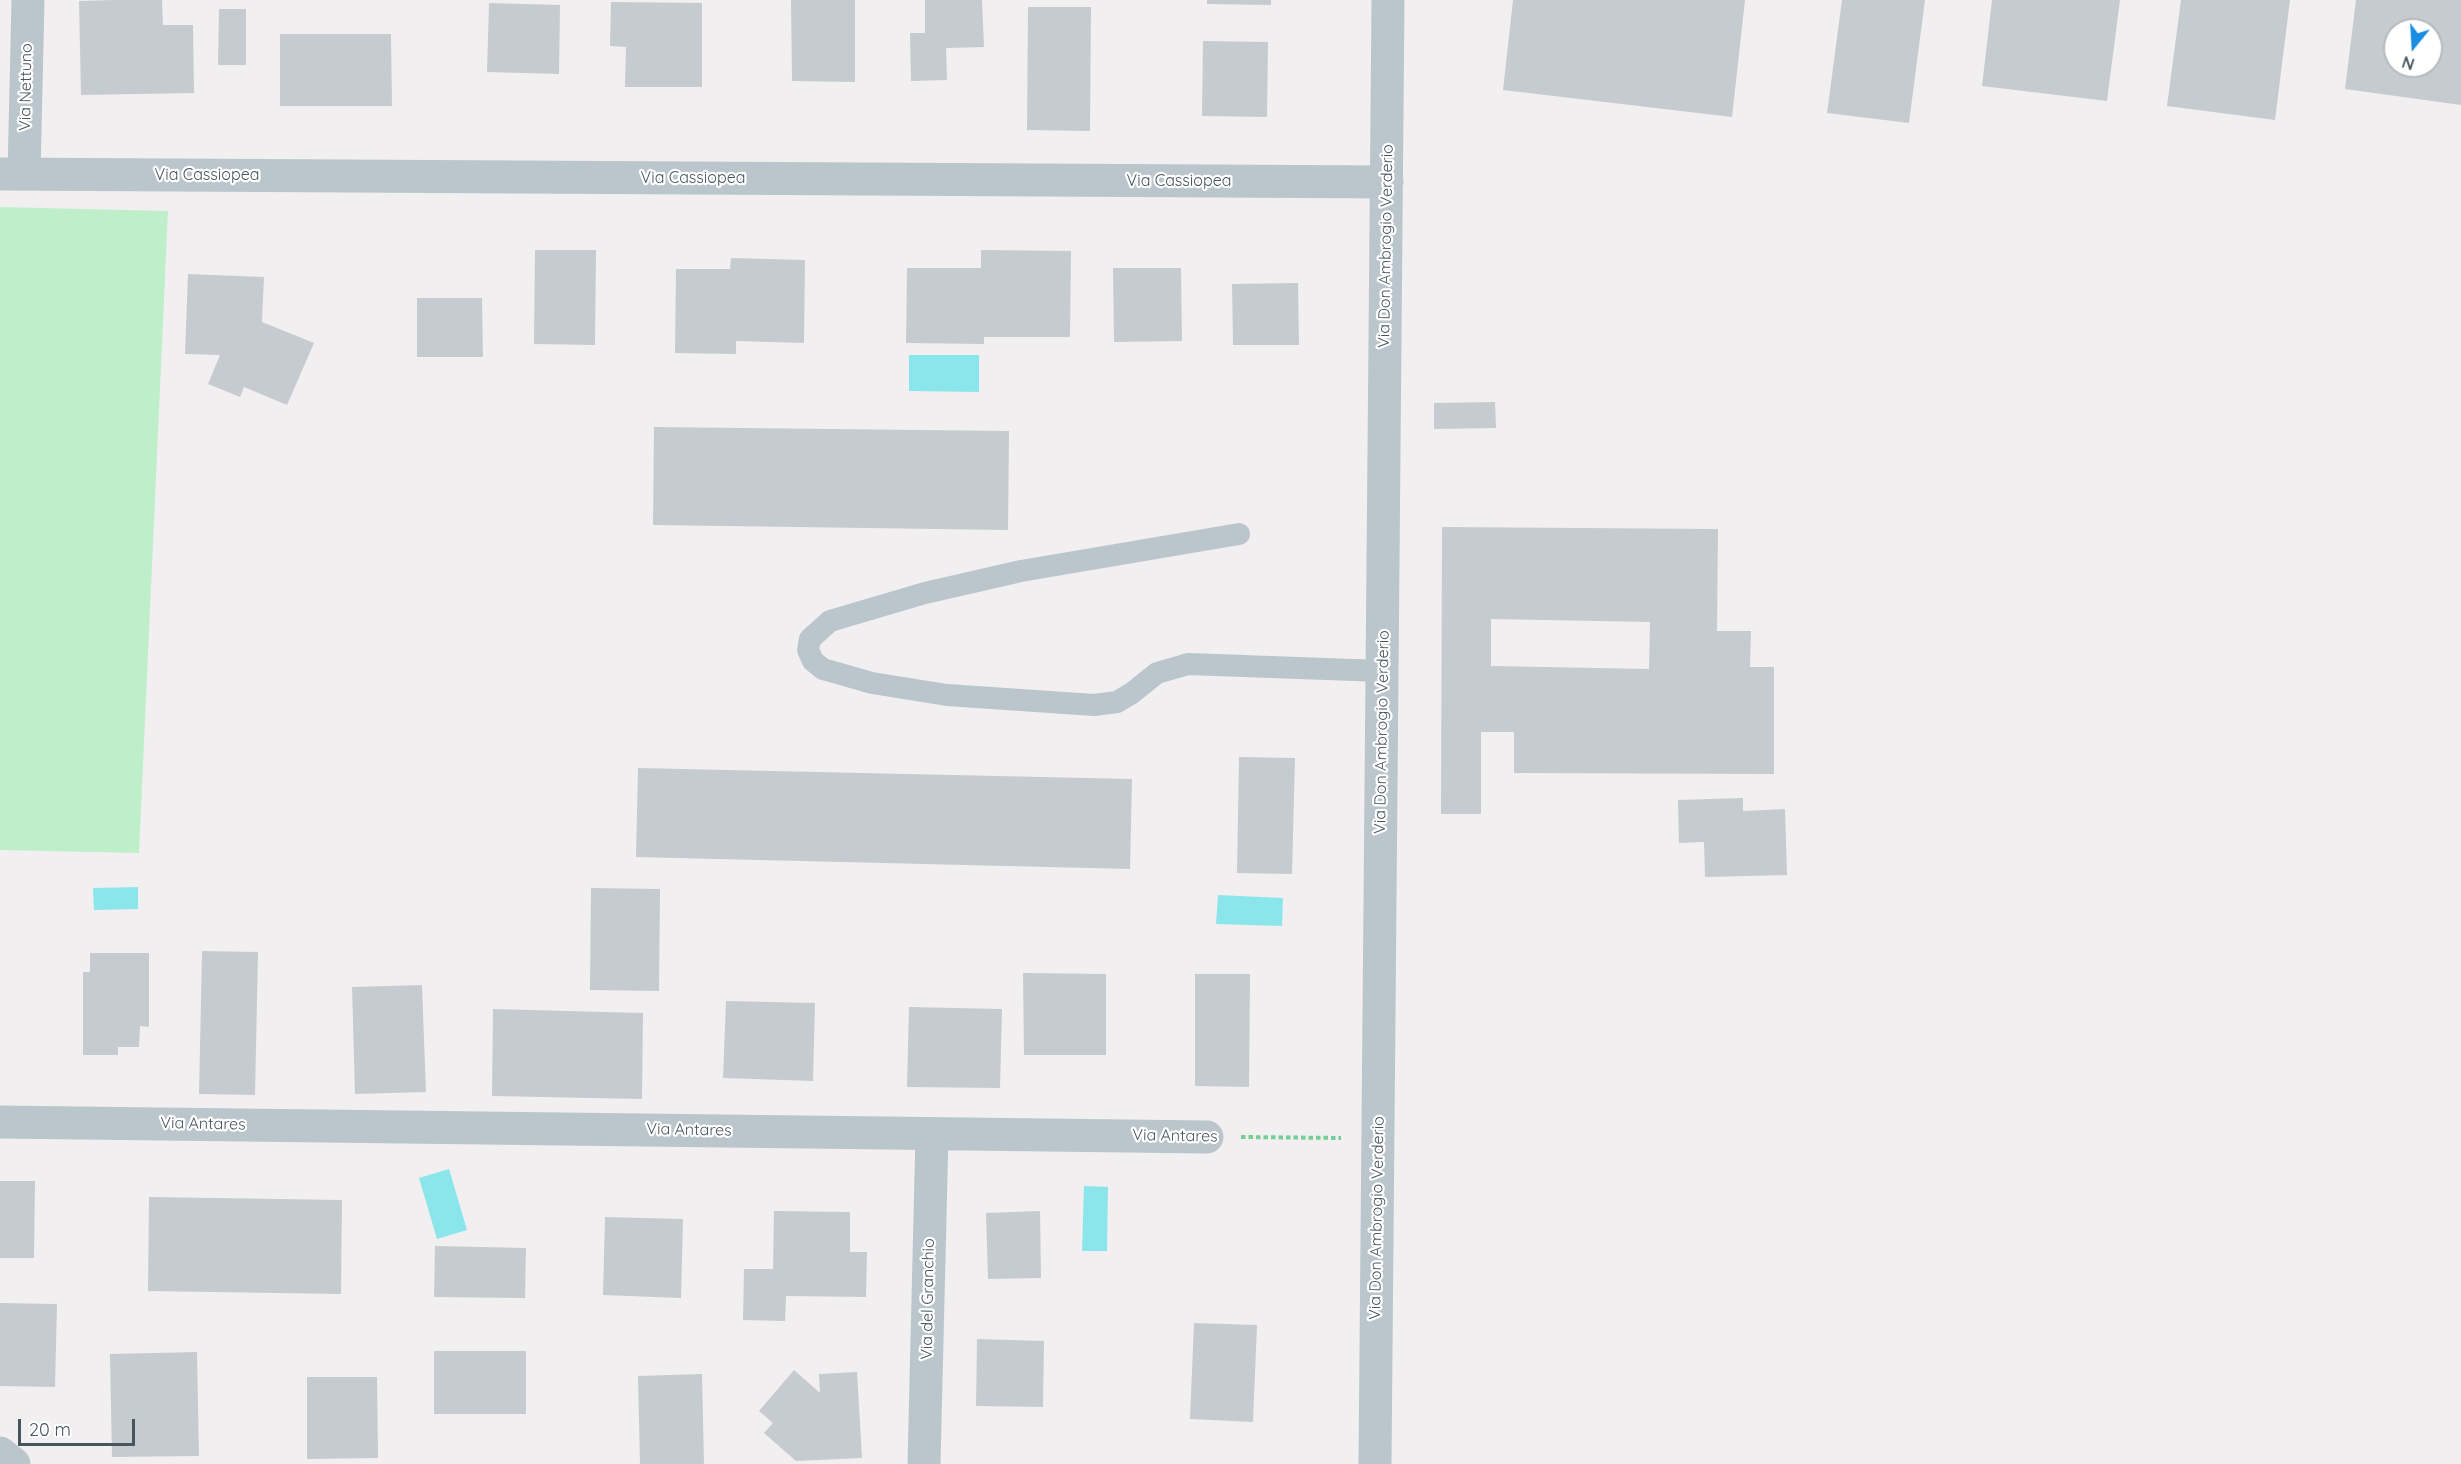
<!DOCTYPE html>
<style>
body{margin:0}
#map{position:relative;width:2461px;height:1464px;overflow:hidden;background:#f2eff0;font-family:Quicksand,sans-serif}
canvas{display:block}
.north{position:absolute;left:2383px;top:18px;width:60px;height:60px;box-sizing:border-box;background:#fff;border:2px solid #b5bbbe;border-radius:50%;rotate:198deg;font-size:16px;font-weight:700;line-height:24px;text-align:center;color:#47565d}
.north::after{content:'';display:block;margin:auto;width:21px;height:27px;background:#188de3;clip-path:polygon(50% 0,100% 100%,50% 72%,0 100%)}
.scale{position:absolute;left:18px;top:1419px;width:117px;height:27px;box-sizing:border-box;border:3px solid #47565d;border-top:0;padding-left:8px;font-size:18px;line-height:21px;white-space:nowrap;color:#47565d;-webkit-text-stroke:4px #fff;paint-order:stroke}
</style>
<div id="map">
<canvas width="2461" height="1464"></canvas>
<div class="north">N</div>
<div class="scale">20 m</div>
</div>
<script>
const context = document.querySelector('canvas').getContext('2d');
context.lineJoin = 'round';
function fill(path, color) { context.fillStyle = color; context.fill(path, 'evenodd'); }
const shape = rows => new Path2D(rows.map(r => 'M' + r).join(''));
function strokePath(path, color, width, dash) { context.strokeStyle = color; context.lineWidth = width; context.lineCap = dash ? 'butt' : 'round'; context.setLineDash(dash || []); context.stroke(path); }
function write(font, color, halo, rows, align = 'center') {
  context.font = font + ' Quicksand,sans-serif'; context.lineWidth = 4.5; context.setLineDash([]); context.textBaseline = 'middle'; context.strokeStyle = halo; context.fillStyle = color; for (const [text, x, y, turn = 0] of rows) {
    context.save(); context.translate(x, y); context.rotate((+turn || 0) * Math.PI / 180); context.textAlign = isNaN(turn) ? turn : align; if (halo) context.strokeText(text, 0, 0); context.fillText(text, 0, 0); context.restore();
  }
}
const green = shape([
 [0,207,168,211,139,853,0,850]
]);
const water = shape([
 [909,355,979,355,979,392,909,391],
 [138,887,138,909,94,910,93,888],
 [1218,895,1283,898,1282,926,1216,924],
 [449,1169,467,1230,437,1239,419,1178],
 [1084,1186,1108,1187,1107,1251,1082,1251]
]);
const building = shape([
 [114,0,162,0,163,25,193,25,194,93,81,95,79,1],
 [791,0,855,0,855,82,792,81],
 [925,0,982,0,984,47,946,48,947,80,911,81,910,33,925,33],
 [1207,0,1271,0,1271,5,1207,4],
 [1513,0,1745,0,1732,117,1503,90],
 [1842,0,1925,0,1909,123,1827,113],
 [1992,0,2120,0,2107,101,1982,86],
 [2181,0,2290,0,2275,120,2167,106],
 [2356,0,2461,0,2461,105,2345,89],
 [2395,30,2431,30,2431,66,2395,66],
 [611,2,702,3,702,87,625,87,626,47,610,46],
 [489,3,560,5,559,74,487,72],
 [1028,7,1091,7,1090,131,1027,130],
 [219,9,246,9,246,65,218,65],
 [280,34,391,34,392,106,280,106],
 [1203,41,1268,42,1267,117,1202,116],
 [535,250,596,250,595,345,534,344],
 [981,250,1071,251,1070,337,984,337,984,344,906,343,907,268,981,268],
 [731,258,805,260,804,343,736,341,736,354,675,353,676,269,730,269],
 [1113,268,1181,268,1182,341,1114,342],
 [188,274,264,277,262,322,314,343,287,405,244,387,240,397,208,384,220,355,185,354],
 [1298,283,1299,345,1233,345,1232,284],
 [417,298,482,298,483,357,417,357],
 [1495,402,1496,428,1434,429,1434,403],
 [654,427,1009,431,1008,530,653,525],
 [1442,527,1718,529,1717,631,1751,631,1750,667,1774,667,1774,774,1514,773,1514,732,1481,732,1481,814,1441,814],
 [1491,619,1650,622,1649,669,1491,666],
 [1239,757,1295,758,1292,874,1237,873],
 [638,768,1132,779,1130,869,636,857],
 [1743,798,1743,811,1785,809,1787,875,1705,877,1704,842,1679,843,1678,800],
 [591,888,660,889,659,991,590,990],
 [202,951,258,952,255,1095,199,1094],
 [90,953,149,953,149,1027,140,1026,139,1047,118,1047,118,1055,83,1055,83,972,90,972],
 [1023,973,1106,974,1106,1055,1024,1055],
 [1195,974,1250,974,1249,1087,1195,1086],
 [422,985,426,1092,355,1094,352,987],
 [726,1001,815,1003,813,1081,723,1078],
 [909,1007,1002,1009,1000,1088,907,1087],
 [493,1009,643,1013,642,1099,492,1096],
 [0,1181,35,1181,34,1258,0,1258],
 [149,1197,342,1200,341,1294,148,1291],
 [774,1211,850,1212,850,1252,867,1252,866,1297,786,1296,785,1321,743,1320,744,1269,773,1269],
 [1040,1211,1041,1278,988,1279,986,1213],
 [605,1217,683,1219,681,1298,603,1295],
 [435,1246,526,1248,525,1298,434,1297],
 [0,1303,57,1304,55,1387,0,1386],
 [1194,1323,1257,1325,1253,1422,1190,1419],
 [977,1339,1044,1341,1043,1407,976,1406],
 [434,1351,526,1351,526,1414,434,1414],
 [197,1352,199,1456,112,1457,110,1354],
 [794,1370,820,1393,819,1374,857,1372,862,1458,796,1461,764,1433,773,1423,759,1411],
 [702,1374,704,1464,640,1464,638,1376],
 [307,1377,377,1377,378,1458,307,1459]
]);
const path = shape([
 [1241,1137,1341,1138]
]);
const service = shape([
 [1239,534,1021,571,925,593,830,621,810,639,808,650,813,661,823,669,872,683,947,695,1094,705,1117,702,1132,693,1157,673,1188,664,1382,671]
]);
const minor = shape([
 [0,174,1387,182],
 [24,174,28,0],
 [0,1122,1207,1137],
 [0,1453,14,1464],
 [924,1464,932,1134],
 [1375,1464,1388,0]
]);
const streetNames = [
 ["Via Nettuno",26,87,-89],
 ["Via Cassiopea",207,175],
 ["Via Cassiopea",693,178],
 ["Via Cassiopea",1179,181],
 ["Via Don Ambrogio Verderio",1386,246,-89],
 ["Via Don Ambrogio Verderio",1382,732,-89],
 ["Via Antares",203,1124,1],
 ["Via Antares",689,1130,1],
 ["Via Antares",1175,1136,1],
 ["Via Don Ambrogio Verderio",1377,1218,-89],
 ["Via del Granchio",928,1299,-89]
];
fill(green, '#beefca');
fill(water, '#8be6ec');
fill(building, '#c6cbcf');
strokePath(path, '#75ce96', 4, [4.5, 3]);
strokePath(service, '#bbc6cc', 22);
strokePath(minor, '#bbc6cc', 33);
write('16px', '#47565d', '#fff', streetNames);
</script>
